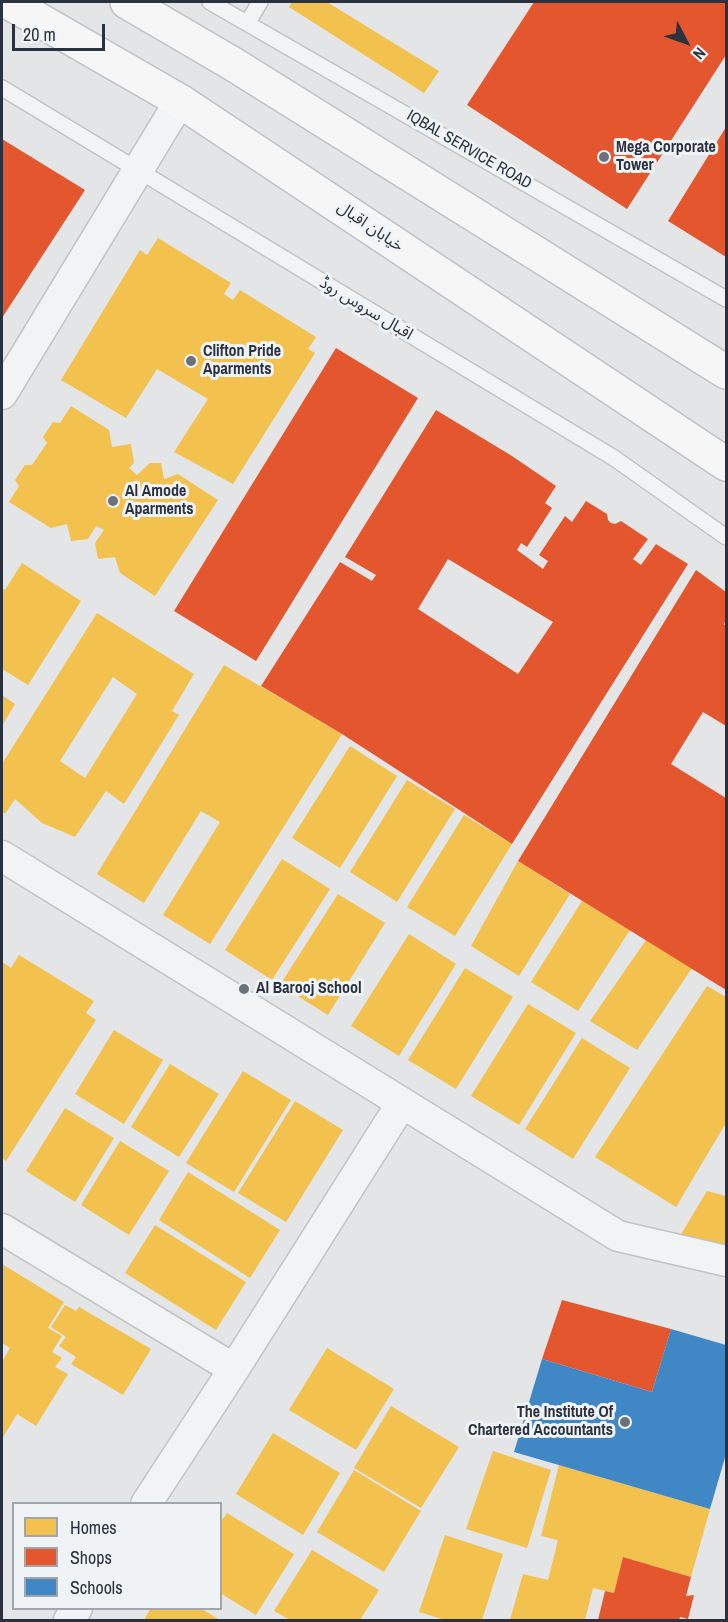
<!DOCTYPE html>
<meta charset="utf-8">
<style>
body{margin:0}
#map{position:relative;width:728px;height:1622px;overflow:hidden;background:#e3e5e7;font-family:"Archivo Narrow",sans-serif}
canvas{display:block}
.frame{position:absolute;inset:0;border:3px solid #2a323f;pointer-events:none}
.legend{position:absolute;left:12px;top:1502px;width:210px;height:108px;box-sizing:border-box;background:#f0f3f6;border:2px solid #a1a6ad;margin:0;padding:8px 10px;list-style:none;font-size:18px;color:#2a323f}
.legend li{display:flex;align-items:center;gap:12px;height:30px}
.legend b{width:30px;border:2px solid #a1a6ad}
.north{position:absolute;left:656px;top:12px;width:60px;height:60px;-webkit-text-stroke:4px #f0f3f6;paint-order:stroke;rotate:131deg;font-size:16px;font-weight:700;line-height:24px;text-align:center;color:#2a323f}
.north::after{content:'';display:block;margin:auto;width:21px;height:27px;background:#2a323f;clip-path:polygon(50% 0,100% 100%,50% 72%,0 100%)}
.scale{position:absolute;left:12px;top:24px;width:93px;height:27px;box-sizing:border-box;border:3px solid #2a323f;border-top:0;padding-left:8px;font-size:18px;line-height:21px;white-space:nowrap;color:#2a323f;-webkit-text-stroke:4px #f0f3f6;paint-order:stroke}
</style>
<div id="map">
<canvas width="728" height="1622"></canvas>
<div class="frame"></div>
<ul class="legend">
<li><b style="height:16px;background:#f2c14e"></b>Homes</li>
<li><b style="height:16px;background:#e4572e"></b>Shops</li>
<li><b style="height:16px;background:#3f88c5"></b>Schools</li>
</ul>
<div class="north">N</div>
<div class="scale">20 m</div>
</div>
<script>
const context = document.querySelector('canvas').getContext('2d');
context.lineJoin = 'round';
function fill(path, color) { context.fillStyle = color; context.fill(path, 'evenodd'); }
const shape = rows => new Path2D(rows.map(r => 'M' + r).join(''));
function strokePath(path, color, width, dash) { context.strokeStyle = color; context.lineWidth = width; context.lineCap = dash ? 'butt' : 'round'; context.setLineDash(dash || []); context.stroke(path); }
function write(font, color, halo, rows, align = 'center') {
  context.font = font + ' "Archivo Narrow","Noto Sans Arabic",sans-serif'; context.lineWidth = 6; context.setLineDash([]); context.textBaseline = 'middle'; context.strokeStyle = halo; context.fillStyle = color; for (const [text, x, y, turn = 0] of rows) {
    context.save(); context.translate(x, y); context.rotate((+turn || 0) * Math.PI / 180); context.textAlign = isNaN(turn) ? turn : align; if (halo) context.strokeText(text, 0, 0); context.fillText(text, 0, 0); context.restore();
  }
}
const homes = shape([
 [292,2,327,2,439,71,424,93,289,7],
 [158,238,231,283,224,294,233,300,240,290,316,337,308,349,315,353,233,484,174,452,208,399,157,369,126,418,61,380,140,250,147,255],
 [71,406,109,430,112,447,131,444,134,463,129,468,137,475,150,463,161,463,164,479,178,474,218,500,155,596,120,573,115,557,98,559,95,543,104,530,96,526,88,539,71,541,67,524,51,528,9,502,19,486,15,480,25,465,32,465,47,443,43,437,53,422,60,423],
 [22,563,81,601,28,685,2,669,2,588,5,590],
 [97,613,194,674,172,711,179,715,124,804,106,791,75,837,42,823,15,799,5,814,2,811,2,764],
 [113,677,137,694,85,778,60,761],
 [224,665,342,734,210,944,163,915,220,822,201,811,144,903,97,874],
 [2,695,15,704,2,726],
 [350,746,397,776,340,868,292,838],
 [407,780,455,809,397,902,350,872],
 [464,815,512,844,455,936,407,907],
 [282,859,330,889,272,980,225,950],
 [518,861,570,894,519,976,471,946],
 [338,894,385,923,328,1015,280,985],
 [582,901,630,930,578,1011,531,982],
 [409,934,456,964,399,1056,351,1026],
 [646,940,692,968,637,1050,590,1021],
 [19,955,94,1001,86,1013,96,1020,6,1161,2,1158,2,962,11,968],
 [465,968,513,997,456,1089,408,1060],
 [707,986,726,997,726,1123,676,1207,595,1157],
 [528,1004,576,1033,519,1125,471,1096],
 [114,1030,163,1060,124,1124,75,1094],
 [582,1038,630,1068,573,1159,525,1129],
 [170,1064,219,1094,179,1157,131,1127],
 [243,1071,291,1100,234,1192,186,1163],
 [295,1101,343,1130,286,1222,238,1193],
 [65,1108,114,1138,75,1202,26,1171],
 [120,1141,169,1171,129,1235,81,1205],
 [188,1172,280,1230,250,1278,159,1220],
 [707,1191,726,1196,726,1250,680,1236],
 [155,1225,246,1282,216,1330,125,1273],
 [2,1264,64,1302,48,1328,62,1336,52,1352,62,1358,55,1367,68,1374,36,1426,17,1414,2,1439,2,1362,10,1348,2,1343],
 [65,1305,76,1311,79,1307,151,1349,123,1395,71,1364,76,1357,59,1346,66,1337,51,1327],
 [327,1348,394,1389,356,1450,289,1410],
 [391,1406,459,1447,421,1508,354,1468],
 [273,1433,340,1473,303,1535,236,1494],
 [493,1451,551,1470,527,1548,466,1529],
 [559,1465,710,1509,691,1577,623,1557,614,1593,593,1588,585,1620,510,1620,523,1574,548,1580,558,1540,541,1536],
 [354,1470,421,1511,384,1572,317,1532],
 [227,1513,294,1554,256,1615,220,1593,220,1523],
 [445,1535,503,1554,482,1620,445,1620,419,1612],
 [312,1550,379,1590,360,1620,290,1620,274,1611],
 [151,1608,200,1608,220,1620,144,1620]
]);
const shops = shape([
 [534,2,726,2,726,55,627,209,467,105],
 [726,127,726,257,668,221],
 [2,139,85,190,2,318],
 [336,348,418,398,256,661,174,611],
 [436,410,512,456,556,486,545,503,552,508,527,547,521,543,517,550,543,569,548,561,539,555,565,516,572,522,586,501,607,514,608,520,611,523,615,524,621,521,648,539,633,559,641,565,656,544,688,564,512,844,342,734,261,686,340,562,372,581,376,575,345,557],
 [448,559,553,622,518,674,418,609],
 [696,570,726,592,726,620,724,624,726,626,726,726,703,712,671,764,726,798,726,990,518,861],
 [562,1300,671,1329,652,1392,542,1359],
 [623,1557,691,1577,686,1596,694,1595,688,1619,680,1617,679,1620,598,1620,605,1591,614,1593]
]);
const schools = shape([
 [671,1329,726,1345,726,1454,710,1509,514,1452,542,1359,652,1392]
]);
const lane = shape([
 [210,2,726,299],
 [248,22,260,2],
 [2,88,614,458,726,537]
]);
const street = shape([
 [2,394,180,101],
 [2,856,618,1236,726,1261],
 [2,1229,234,1369],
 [146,1504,234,1369,402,1103],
 [69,1620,77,1608]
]);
const primary = shape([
 [8,2,180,101,726,464],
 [127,2,233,64,726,372]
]);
const markers = [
 [604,157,6,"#6b717a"],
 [191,361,6,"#6b717a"],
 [113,501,6,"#6b717a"],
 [244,989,6,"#6b717a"],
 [625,1422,6,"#6b717a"]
];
const poiNames = [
 ["Mega Corporate",616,148],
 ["Tower",616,166],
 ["Clifton Pride",203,352],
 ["Aparments",203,370],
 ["Al Amode",125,492],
 ["Aparments",125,510],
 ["Al Barooj School",256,989],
 ["The Institute Of",613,1413,"right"],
 ["Chartered Accountants",613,1431,"right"]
];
const streetNames = [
 ["IQBAL SERVICE ROAD",469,150,30],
 ["خیابان اقبال",370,227,34],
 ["اقبال سروس روڈ",366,309,31]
];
fill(homes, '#f2c14e');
fill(shops, '#e4572e');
fill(schools, '#3f88c5');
strokePath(lane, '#c1c3c5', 18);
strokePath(street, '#c1c3c5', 33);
strokePath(primary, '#bfc1c4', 36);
strokePath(lane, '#f1f3f4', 15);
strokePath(street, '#f1f3f4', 30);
strokePath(primary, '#f6f6f6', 33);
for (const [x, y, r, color] of markers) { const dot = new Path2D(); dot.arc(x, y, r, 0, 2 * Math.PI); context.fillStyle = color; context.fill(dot); strokePath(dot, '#f0f3f6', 2); }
write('bold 16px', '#2a323f', '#f0f3f6', poiNames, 'left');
write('16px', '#2a323f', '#f0f3f6', streetNames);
</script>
